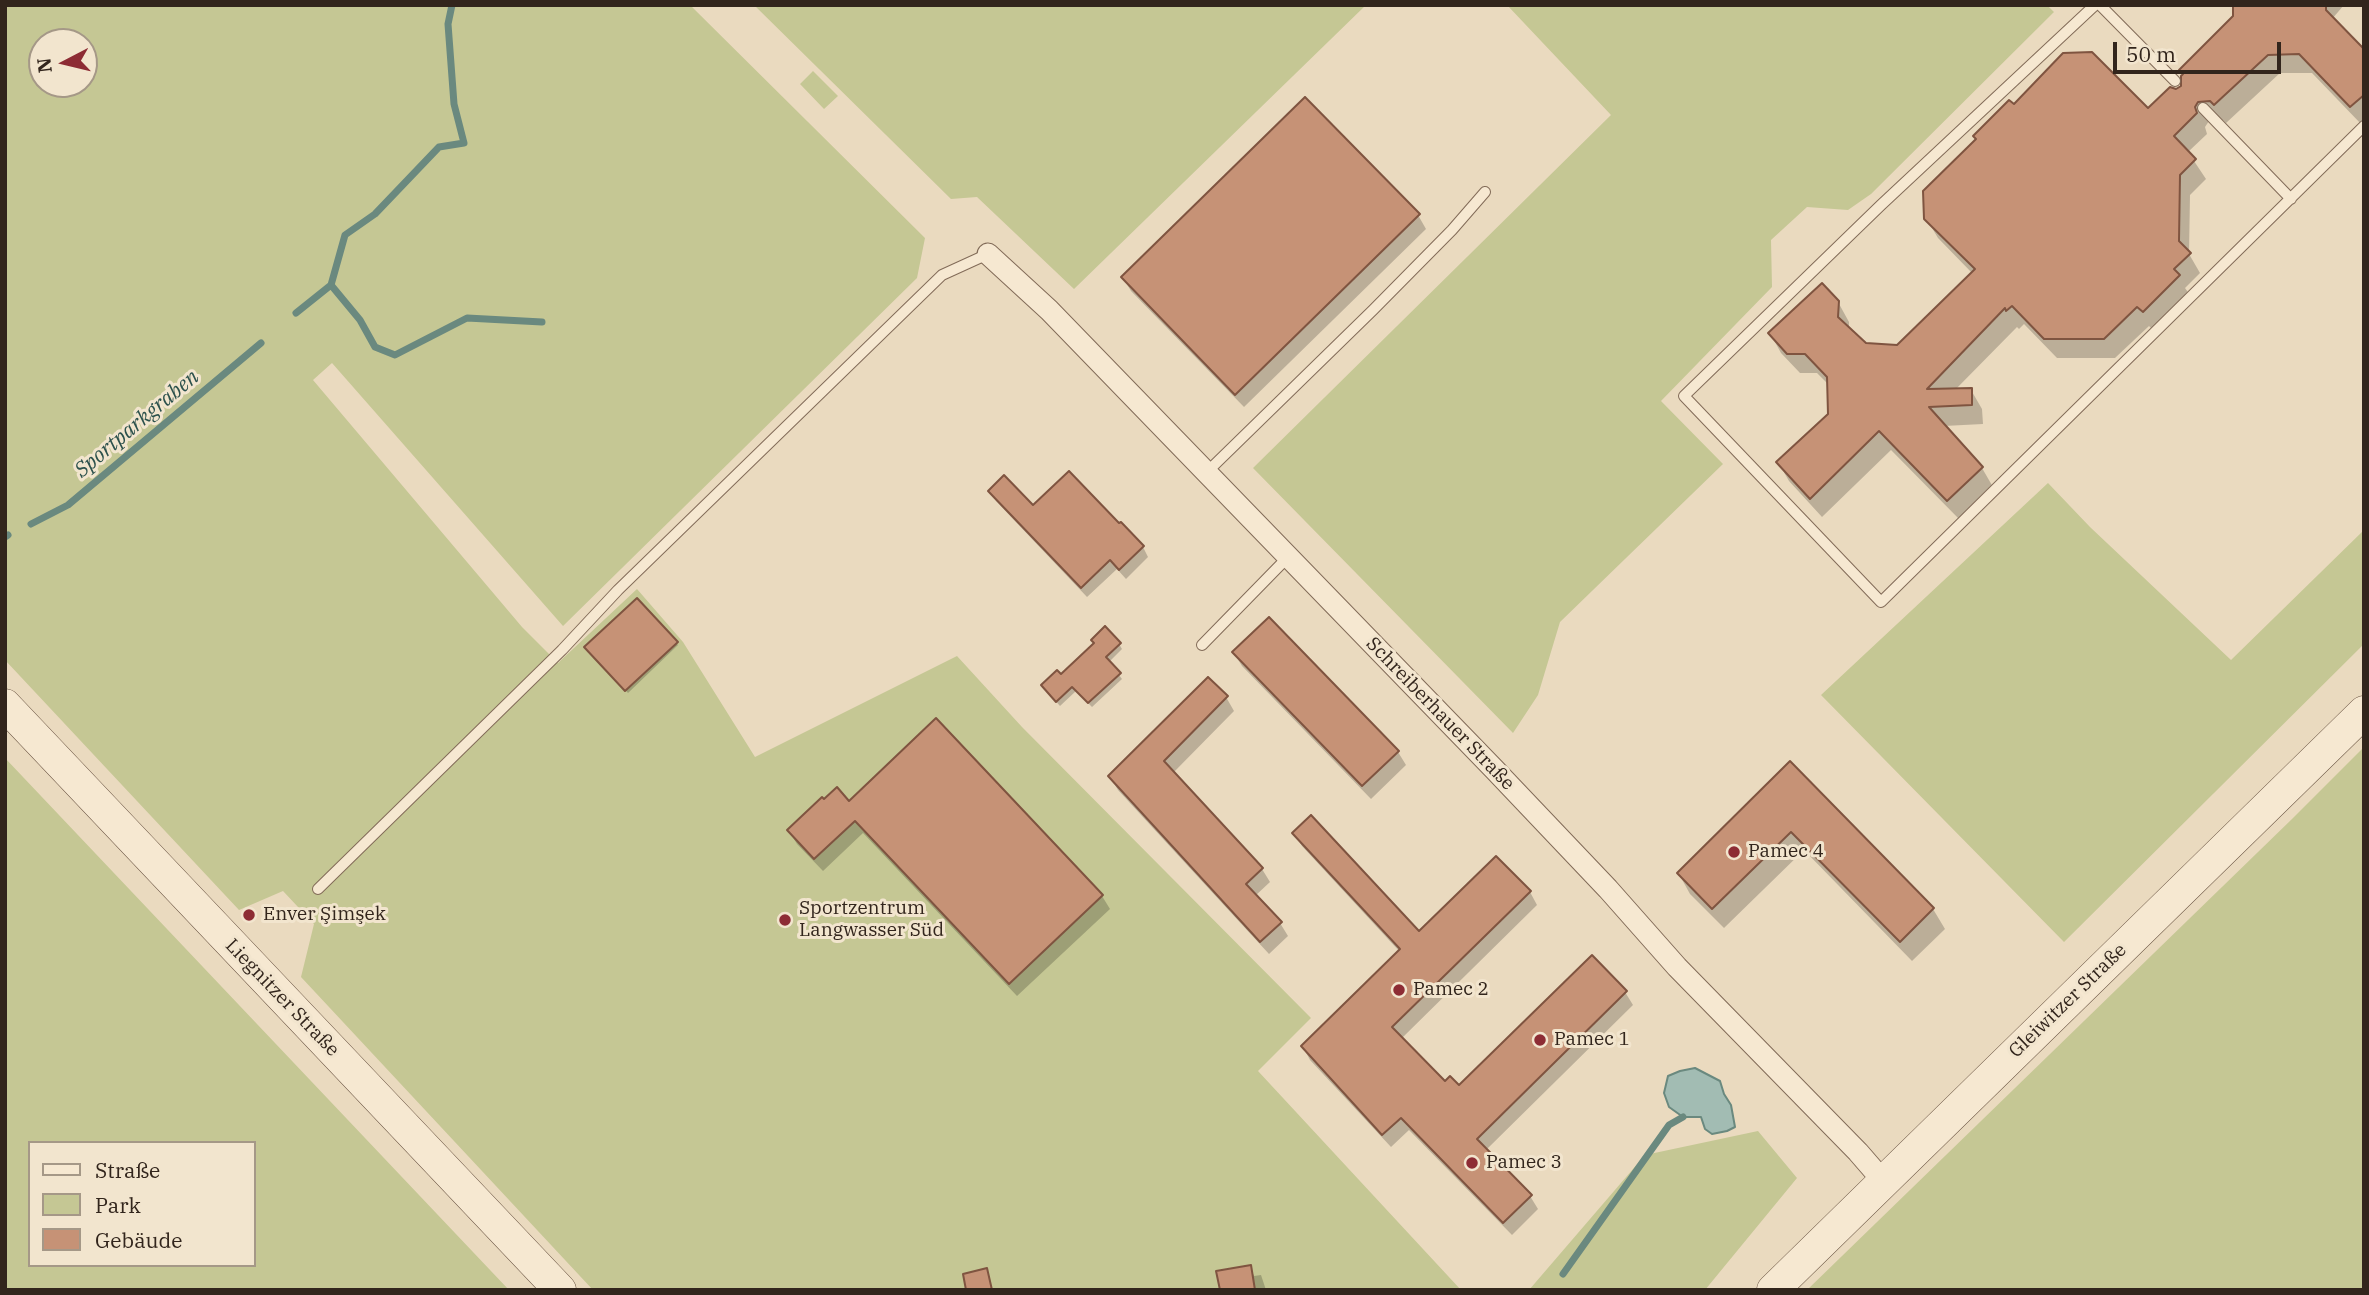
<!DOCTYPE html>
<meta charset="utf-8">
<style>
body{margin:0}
#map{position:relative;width:2369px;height:1295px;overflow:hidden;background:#eadabf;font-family:"IBM Plex Serif",serif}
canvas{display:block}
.frame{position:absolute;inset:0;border:7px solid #32251c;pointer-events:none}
.legend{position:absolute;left:28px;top:1141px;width:228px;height:126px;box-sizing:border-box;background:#f2e5ce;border:2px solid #a59887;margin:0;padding:9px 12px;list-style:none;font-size:21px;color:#32251c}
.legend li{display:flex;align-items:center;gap:14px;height:35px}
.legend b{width:35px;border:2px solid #a59887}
.north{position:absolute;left:28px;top:28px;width:70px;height:70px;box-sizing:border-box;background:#f2e5ce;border:2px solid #a59887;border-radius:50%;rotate:263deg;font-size:19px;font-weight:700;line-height:28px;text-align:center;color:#32251c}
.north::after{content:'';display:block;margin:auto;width:24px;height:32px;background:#8d2c34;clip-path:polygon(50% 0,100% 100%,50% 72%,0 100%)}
.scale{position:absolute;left:2113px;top:42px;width:168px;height:32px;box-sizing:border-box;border:4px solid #32251c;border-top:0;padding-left:9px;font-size:21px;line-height:24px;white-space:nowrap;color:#32251c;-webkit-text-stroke:5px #f2e5ce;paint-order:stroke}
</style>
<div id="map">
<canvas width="2369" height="1295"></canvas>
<div class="frame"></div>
<ul class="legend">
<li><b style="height:9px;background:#f6e8d1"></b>Straße</li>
<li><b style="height:19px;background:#c5c794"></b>Park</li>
<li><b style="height:19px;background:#c69276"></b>Gebäude</li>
</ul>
<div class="north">N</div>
<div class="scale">50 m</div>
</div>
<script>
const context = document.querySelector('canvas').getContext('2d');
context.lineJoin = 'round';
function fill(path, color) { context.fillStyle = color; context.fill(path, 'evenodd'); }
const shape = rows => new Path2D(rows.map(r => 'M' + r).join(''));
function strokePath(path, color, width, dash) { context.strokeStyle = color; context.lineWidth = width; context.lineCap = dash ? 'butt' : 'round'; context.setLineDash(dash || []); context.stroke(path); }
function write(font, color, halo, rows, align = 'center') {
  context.font = font + ' "IBM Plex Serif",serif'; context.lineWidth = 6; context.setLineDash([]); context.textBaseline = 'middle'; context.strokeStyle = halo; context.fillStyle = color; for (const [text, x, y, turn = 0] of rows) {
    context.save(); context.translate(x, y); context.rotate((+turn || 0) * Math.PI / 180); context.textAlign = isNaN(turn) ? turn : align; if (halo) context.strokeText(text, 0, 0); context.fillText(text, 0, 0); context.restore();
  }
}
const green = shape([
 [5,5,690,5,925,238,917,278,563,626,332,363,313,380,522,627,558,663,637,589,683,642,755,757,957,656,1022,727,1311,1018,1258,1071,1461,1290,593,1290,301,977,314,924,283,891,239,910,5,660],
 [42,42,84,42,84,84,42,84],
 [754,5,1366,5,1074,289,977,197,951,199],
 [1507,5,2047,5,2054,12,1871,194,1848,210,1807,207,1771,240,1772,287,1661,401,1723,464,1560,622,1538,695,1513,733,1253,468,1611,115],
 [813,71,838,96,824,109,800,84],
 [2048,483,2090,527,2231,660,2364,530,2364,644,2064,942,1821,695],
 [2364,747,2364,1290,1807,1290,2292,819],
 [5,758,509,1290,5,1290],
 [30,1143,254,1143,254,1265,30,1265],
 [1758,1131,1797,1178,1705,1290,1529,1290,1645,1155]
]);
const water = shape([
 [1695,1068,1720,1081,1724,1094,1731,1105,1735,1127,1727,1131,1712,1134,1705,1129,1701,1117,1683,1117,1669,1107,1664,1093,1668,1076,1680,1071,1695,1068]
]);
const shadow = shape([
 [2235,5,2344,5,2332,19,2364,52,2364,124,2362,125,2312,73,2280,73,2226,123,2223,120,2209,121,2205,127,2207,134,2188,152,2206,179,2190,195,2189,254,2200,273,2185,288,2190,295,2154,331,2149,326,2115,358,2057,358,2024,324,2019,329,2017,327,1955,390,1971,390,1982,409,1983,424,1944,426,1982,468,1993,487,1959,519,1891,450,1822,517,1789,481,1778,462,1830,414,1829,385,1817,373,1800,373,1781,353,1770,333,1838,302,1849,322,1849,330,1865,345,1898,346,1973,274,1938,238,1926,218,2014,107,2148,110,2183,87,2235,16],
 [1418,215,1426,229,1244,407,1131,291,1123,278],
 [990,491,1033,508,1119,526,1121,524,1143,547,1148,557,1126,579,1117,569,1087,597,996,501],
 [637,600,678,645,628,693,588,650],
 [1119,644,1122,649,1109,662,1122,679,1092,707,1076,691,1060,706,1046,690,1060,677],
 [1234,653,1398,752,1406,765,1371,799,1242,666],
 [1226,697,1234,711,1173,773,1262,869,1270,882,1255,896,1280,923,1288,936,1269,954,1118,790,1110,777],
 [936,720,1102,896,1110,909,1017,996,863,833,823,871,797,844,789,831,824,802,849,803],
 [1790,764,1933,909,1945,929,1912,961,1804,850,1724,928,1690,894,1679,874],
 [1294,833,1419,933,1496,858,1530,892,1537,905,1401,1039,1445,1083,1459,1088,1625,992,1633,1005,1486,1150,1530,1196,1538,1209,1512,1235,1409,1130,1391,1147,1310,1060,1303,1047,1400,952,1302,846],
 [1250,1267,1254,1276,1261,1275,1266,1290,1221,1290]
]);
const stream = shape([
 [331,285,360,320,375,347,395,355,467,318,542,322],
 [296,313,331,285,345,235,375,214,439,147,464,143,454,104,448,24,452,5],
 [31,524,68,505,261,343],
 [5,537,8,535],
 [1563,1274,1669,1125,1683,1117]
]);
const building = shape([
 [2233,5,2326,5,2326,10,2364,49,2364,95,2350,107,2299,54,2268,55,2214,105,2210,101,2198,102,2195,107,2197,113,2174,136,2196,159,2180,175,2179,241,2191,253,2174,269,2180,275,2143,312,2137,307,2104,339,2044,339,2012,306,2006,311,2005,308,1927,389,1972,388,1972,405,1929,407,1983,467,1947,501,1879,431,1810,499,1776,462,1828,414,1827,377,1805,354,1787,354,1768,333,1822,283,1839,301,1838,317,1866,343,1897,345,1975,269,1924,219,1923,191,1976,139,1973,136,2009,100,2014,104,2063,53,2092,52,2148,108,2170,87,2176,89,2181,86,2181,76,2183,74,2179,70,2233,16,2233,5],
 [1305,97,1420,214,1235,395,1121,277,1305,97],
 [1069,471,1119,523,1121,522,1144,546,1119,570,1110,560,1081,588,988,491,1004,475,1033,505,1069,471],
 [637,598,678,642,625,691,584,647,637,598],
 [1269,617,1399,751,1362,786,1232,652,1269,617],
 [1105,626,1121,643,1106,657,1121,673,1088,703,1072,687,1056,702,1041,685,1057,670,1061,674,1094,643,1091,640,1105,626],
 [1208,677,1228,696,1164,761,1263,868,1246,884,1282,922,1260,942,1108,776,1208,677],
 [936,718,1103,895,1009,984,855,821,814,859,787,830,822,797,824,799,837,787,849,801,936,718],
 [1790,761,1934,908,1900,942,1791,832,1712,909,1677,873,1790,761],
 [1311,815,1419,931,1496,856,1531,891,1392,1027,1445,1081,1450,1076,1459,1085,1592,955,1627,991,1477,1139,1532,1195,1503,1223,1401,1118,1382,1135,1301,1046,1400,949,1292,833,1311,815],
 [1251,1265,1255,1290,1220,1290,1216,1271,1251,1265],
 [987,1268,992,1290,966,1290,963,1274,987,1268]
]);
const lane = shape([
 [2095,5,1881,205,1684,396,1881,602,2364,126],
 [2100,5,2175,81],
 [2203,108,2291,199],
 [1206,473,1373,310,1452,230,1485,192],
 [1202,645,1288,557],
 [318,889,562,650,618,590,942,275,988,254]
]);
const street = shape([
 [988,254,1049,310,1494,769,1608,889,1677,967,1858,1152,1884,1182]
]);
const secondary = shape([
 [5,705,560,1290],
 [1773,1290,2364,712]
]);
const markers = [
 [1734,852,7,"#8d2c34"],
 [249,915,7,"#8d2c34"],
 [785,920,7,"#8d2c34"],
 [1399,990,7,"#8d2c34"],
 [1540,1040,7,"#8d2c34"],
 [1472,1163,7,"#8d2c34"]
];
const streetNames = [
 ["Schreiberhauer Straße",1440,714,46],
 ["Liegnitzer Straße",282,998,46],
 ["Gleiwitzer Straße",2068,1001,-44]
];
const poiNames = [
 ["Pamec 4",1748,852],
 ["Sportzentrum",799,909],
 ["Langwasser Süd",799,931],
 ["Enver Şimşek",263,915],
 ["Pamec 2",1413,990],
 ["Pamec 1",1554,1040],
 ["Pamec 3",1486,1163]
];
const waterNames = [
 ["Sportparkgraben",137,424,-40]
];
fill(green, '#c5c794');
fill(water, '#a2bcb3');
strokePath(water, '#6a897f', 2);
fill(shadow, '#0003');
strokePath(stream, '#6a897f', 7);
fill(building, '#c69276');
strokePath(building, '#7f5440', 2);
strokePath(lane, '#826b58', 12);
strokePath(street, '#826b58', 23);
strokePath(secondary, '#634d3c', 33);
strokePath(lane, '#f6e8d1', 10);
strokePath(street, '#f6e8d1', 21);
strokePath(secondary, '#f6e8d1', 32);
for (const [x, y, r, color] of markers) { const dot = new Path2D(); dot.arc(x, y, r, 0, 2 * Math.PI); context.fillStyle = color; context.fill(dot); strokePath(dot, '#f2e5ce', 2.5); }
write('19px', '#32251c', '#f2e5ce', streetNames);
write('19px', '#32251c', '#f2e5ce', poiNames, 'left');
write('italic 21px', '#2c514c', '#f2e5ce', waterNames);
</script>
